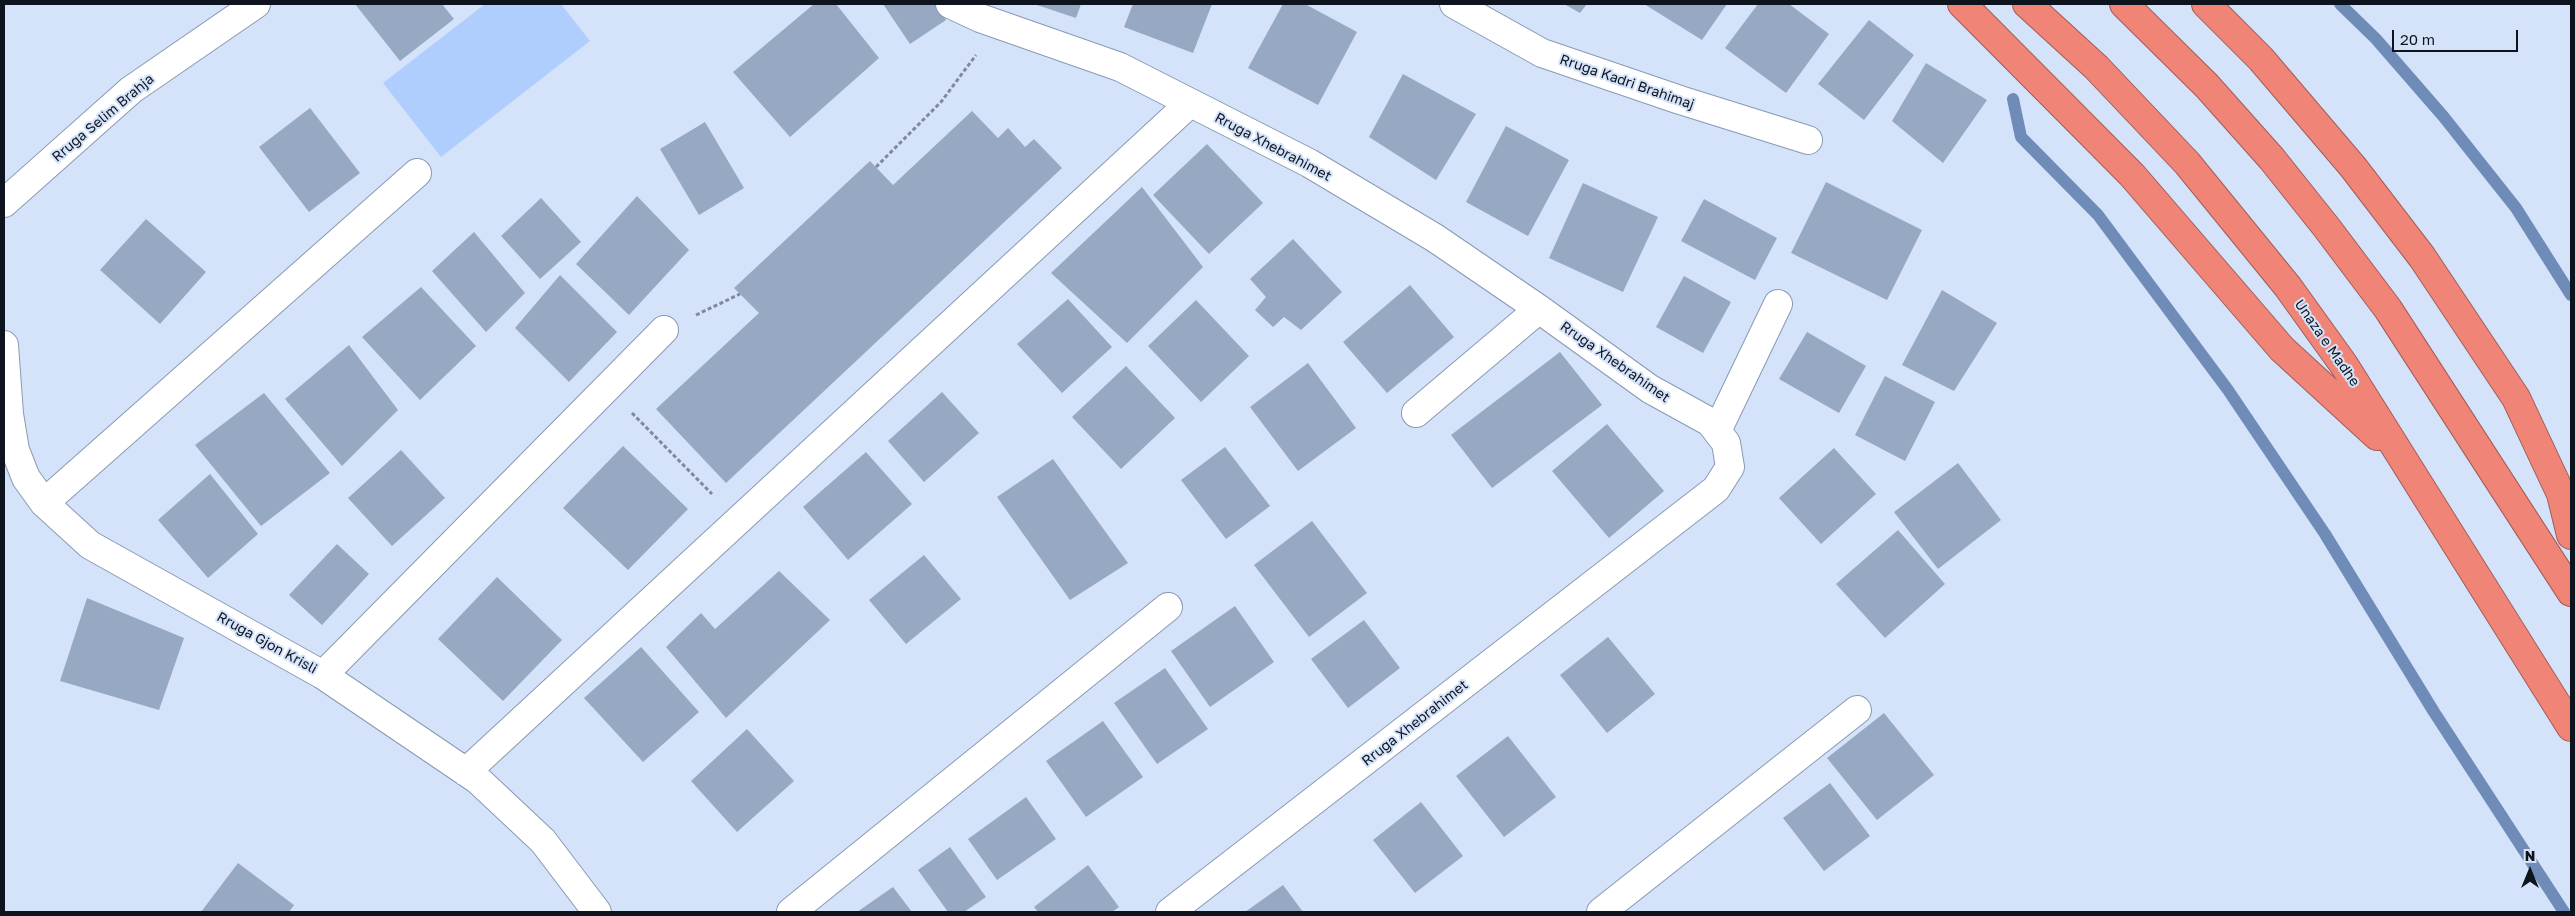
<!DOCTYPE html>
<style>
body{margin:0}
#map{position:relative;width:2575px;height:916px;overflow:hidden;background:#d4e3fa;font-family:"Golos Text",sans-serif}
canvas{display:block}
.frame{position:absolute;inset:0;border:5px solid #0e141d;pointer-events:none}
.north{position:absolute;left:2505px;top:846px;width:50px;height:50px;-webkit-text-stroke:4px #d4e3fa;paint-order:stroke;rotate:0deg;font-size:14px;font-weight:700;line-height:20px;text-align:center;color:#0e141d}
.north::after{content:'';display:block;margin:auto;width:18px;height:22px;background:#0e141d;clip-path:polygon(50% 0,100% 100%,50% 72%,0 100%)}
.scale{position:absolute;left:2392px;top:30px;width:126px;height:22px;box-sizing:border-box;border:2px solid #0e141d;border-top:0;padding-left:6px;font-size:15px;line-height:18px;white-space:nowrap;color:#0e141d;-webkit-text-stroke:4px #d4e3fa;paint-order:stroke}
</style>
<div id="map">
<canvas width="2575" height="916"></canvas>
<div class="frame"></div>
<div class="north">N</div>
<div class="scale">20 m</div>
</div>
<script>
const context = document.querySelector('canvas').getContext('2d');
context.lineJoin = 'round';
function fill(path, color) { context.fillStyle = color; context.fill(path, 'evenodd'); }
const shape = rows => new Path2D(rows.map(r => 'M' + r).join(''));
function strokePath(path, color, width, dash) { context.strokeStyle = color; context.lineWidth = width; context.lineCap = dash ? 'butt' : 'round'; context.setLineDash(dash || []); context.stroke(path); }
function write(font, color, halo, rows, align = 'center') {
  context.font = font + ' "Golos Text",sans-serif'; context.lineWidth = 4; context.setLineDash([]); context.textBaseline = 'middle'; context.strokeStyle = halo; context.fillStyle = color; for (const [text, x, y, turn = 0] of rows) {
    context.save(); context.translate(x, y); context.rotate((+turn || 0) * Math.PI / 180); context.textAlign = isNaN(turn) ? turn : align; if (halo) context.strokeText(text, 0, 0); context.fillText(text, 0, 0); context.restore();
  }
}
const green = shape([
 [485,4,561,4,590,41,441,157,383,83]
]);
const stream = shape([
 [2340,4,2376,39,2443,116,2516,208,2571,295],
 [2013,99,2021,137,2098,215,2228,390,2325,534,2434,712,2564,912]
]);
const building = shape([
 [355,4,442,4,454,19,400,61],
 [814,4,836,4,879,58,790,137,733,72],
 [883,4,936,4,946,20,910,44],
 [1034,4,1081,4,1076,18],
 [1133,4,1212,4,1193,53,1124,27],
 [1283,4,1305,4,1357,32,1318,105,1248,68],
 [1564,4,1587,4,1580,13],
 [1644,4,1727,4,1702,40],
 [1758,4,1789,4,1829,34,1786,93,1725,48],
 [1869,20,1914,55,1864,120,1818,84],
 [1926,63,1987,100,1943,163,1892,121],
 [1403,74,1476,114,1436,180,1369,137],
 [310,108,360,173,309,212,259,147],
 [972,111,998,138,1008,128,1025,147,1034,139,1062,168,726,483,656,409,759,313,734,288,870,161,893,185],
 [705,122,744,188,699,215,660,149],
 [1506,126,1569,160,1528,236,1466,202],
 [1207,144,1263,203,1209,254,1153,195],
 [1826,182,1922,230,1887,300,1791,253],
 [1583,183,1658,217,1623,292,1549,258],
 [1142,187,1203,267,1127,343,1051,273],
 [637,196,689,250,629,315,576,264],
 [541,198,581,242,540,279,501,236],
 [1704,199,1777,238,1755,280,1681,241],
 [146,219,206,272,160,324,100,270],
 [474,232,525,293,486,332,432,271],
 [1293,239,1342,292,1301,330,1284,317,1273,327,1255,310,1266,297,1250,279],
 [560,275,617,332,569,382,515,328],
 [1684,276,1731,302,1703,353,1656,327],
 [1410,285,1454,337,1387,393,1343,342],
 [421,287,476,346,420,400,362,337],
 [1942,290,1997,323,1954,391,1902,365],
 [1068,299,1112,347,1062,393,1017,344],
 [1196,300,1249,356,1201,402,1148,346],
 [1807,332,1866,366,1839,413,1779,379],
 [349,345,398,410,342,466,285,399],
 [1560,352,1602,405,1492,488,1451,435],
 [1308,363,1356,428,1298,471,1250,407],
 [1126,366,1175,418,1121,469,1072,417],
 [1885,376,1935,402,1905,461,1855,435],
 [942,392,979,433,924,482,888,441],
 [264,393,330,473,261,526,195,445],
 [1607,424,1664,491,1609,538,1552,471],
 [623,446,688,509,628,570,563,508],
 [1225,447,1270,506,1226,539,1181,480],
 [1834,448,1876,494,1821,544,1779,498],
 [401,450,445,498,392,546,348,498],
 [866,452,912,504,848,560,803,507],
 [1053,459,1128,563,1070,600,997,497],
 [1958,463,2001,520,1938,569,1894,512],
 [210,474,258,534,208,578,158,520],
 [1312,521,1367,593,1309,637,1254,565],
 [1898,530,1945,584,1885,638,1836,584],
 [337,544,369,574,322,625,289,595],
 [924,555,961,599,906,644,869,600],
 [779,571,830,620,726,718,666,647,701,613,715,629],
 [497,577,562,640,503,701,438,639],
 [87,598,184,638,159,710,60,681],
 [1235,606,1274,662,1210,707,1171,651],
 [1364,620,1400,668,1348,708,1311,659],
 [1608,637,1655,694,1607,733,1560,675],
 [641,647,699,712,643,762,584,698],
 [1165,668,1208,729,1157,764,1114,703],
 [1884,713,1934,775,1877,820,1827,758],
 [1103,721,1143,777,1086,817,1046,761],
 [747,729,794,781,737,832,691,781],
 [1508,736,1556,797,1504,837,1456,776],
 [1830,783,1870,836,1824,871,1783,818],
 [1026,797,1056,839,997,880,968,839],
 [1421,802,1463,856,1415,893,1373,840],
 [950,847,986,897,964,912,948,912,918,870],
 [238,863,294,905,289,912,201,912],
 [1088,865,1119,907,1112,912,1038,912,1034,907],
 [1283,885,1303,912,1245,912],
 [893,887,912,912,857,912]
]);
const path = shape([
 [876,167,941,102,976,55],
 [696,315,740,294],
 [632,413,712,494]
]);
const minor = shape([
 [950,4,980,18,1120,67,1309,163,1435,238,1539,309,1650,389,1710,422,1726,443,1730,467,1716,489,1170,912],
 [1454,4,1542,53,1680,100,1808,140],
 [4,203,131,90,256,4],
 [4,345,9,414,15,450,26,478,44,503,90,545,323,675,478,780,543,841,597,912],
 [1416,413,1539,309],
 [1717,431,1778,304],
 [44,503,417,173],
 [323,675,664,330],
 [466,772,1190,103],
 [791,912,1168,607],
 [1601,912,1857,710]
]);
const highway = shape([
 [1962,4,2132,175,2282,349,2377,436],
 [2027,4,2096,67,2187,163,2288,287,2344,365,2571,727],
 [2124,4,2207,86,2272,159,2327,228,2388,309,2571,592],
 [2206,4,2261,59,2353,167,2422,257,2516,398,2561,494,2571,535]
]);
const streetNames = [
 ["Rruga Kadri Brahimaj",1627,82,19],
 ["Rruga Selim Brahja",103,118,-40],
 ["Rruga Xhebrahimet",1273,147,28],
 ["Unaza e Madhe",2327,343,55],
 ["Rruga Xhebrahimet",1615,362,35],
 ["Rruga Gjon Krisli",267,643,29],
 ["Rruga Xhebrahimet",1415,723,-38]
];
fill(green, '#afcefd');
strokePath(stream, '#6f8cb9', 12);
fill(building, '#97a8c3');
strokePath(minor, '#899ab4', 30);
strokePath(highway, '#a15d58', 30);
strokePath(path, '#7e8a9b', 3, [4, 2.5]);
strokePath(minor, '#fff', 28);
strokePath(highway, '#f08477', 28);
write('14px', '#0e141d', '#d4e3fa', streetNames);
</script>
